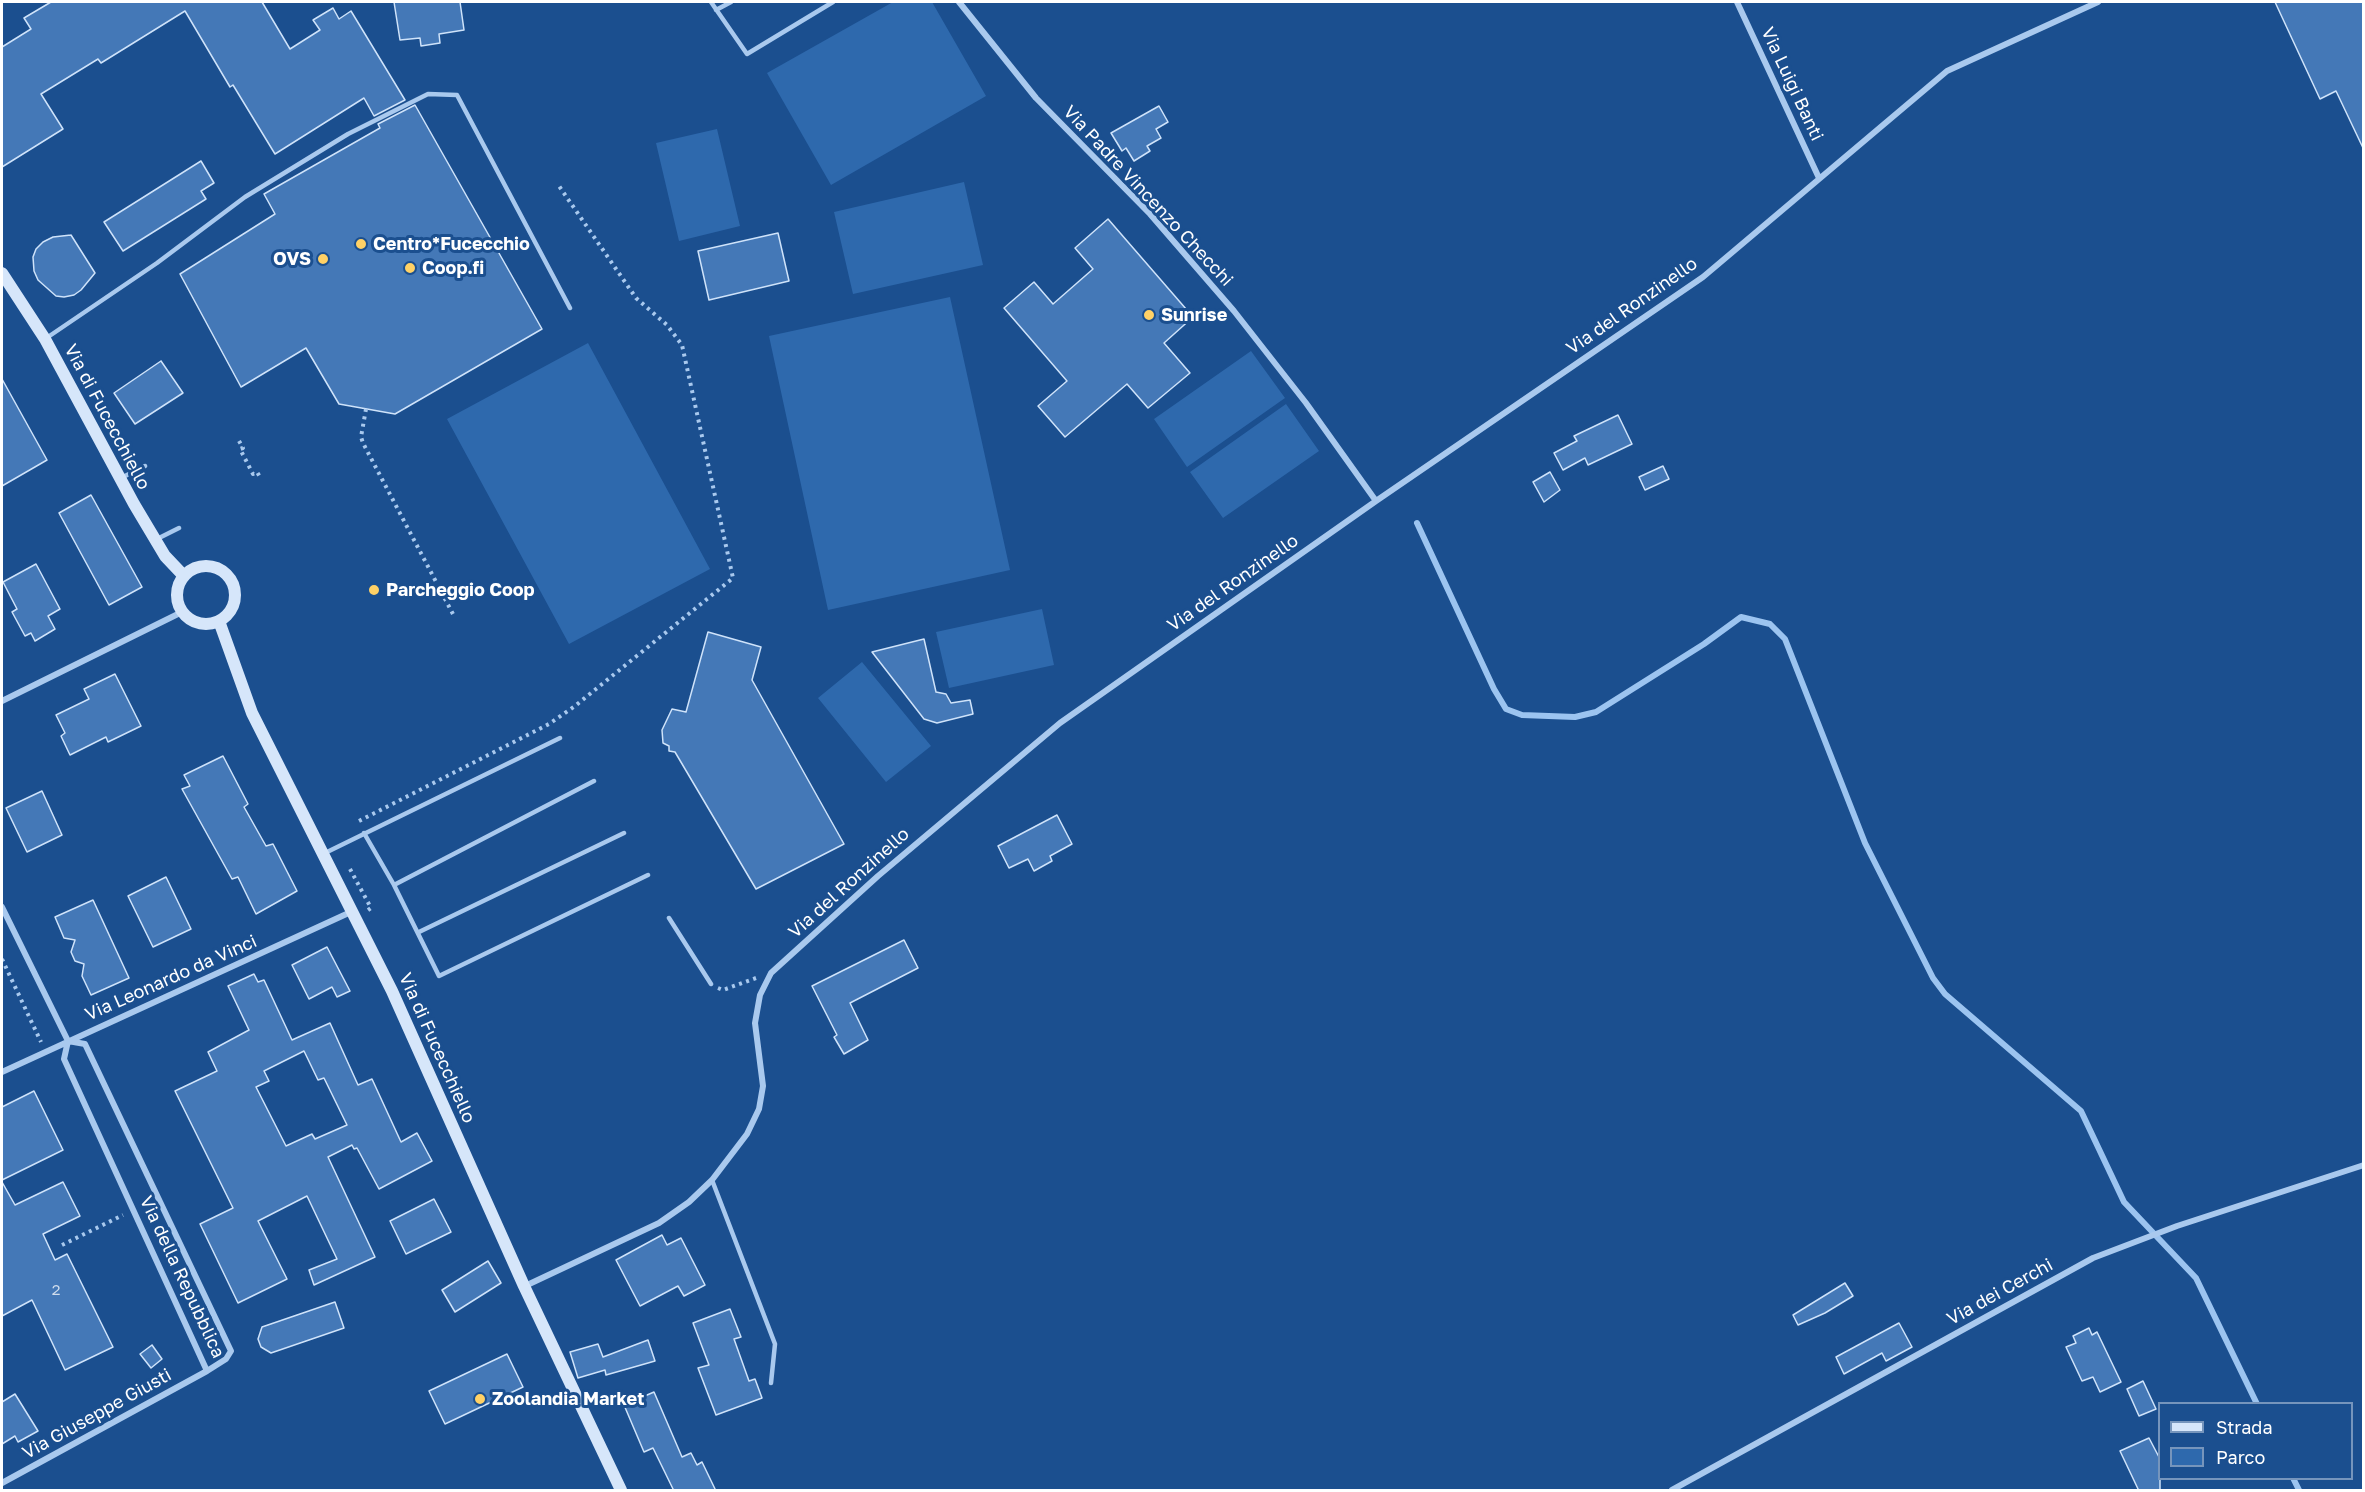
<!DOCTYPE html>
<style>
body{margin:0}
#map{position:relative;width:2365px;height:1492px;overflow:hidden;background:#1b4f8f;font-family:"Golos Text",sans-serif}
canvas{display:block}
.frame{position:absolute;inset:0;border:3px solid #fff;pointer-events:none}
.legend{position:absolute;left:2158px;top:1402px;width:195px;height:78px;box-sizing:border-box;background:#1b4f8f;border:2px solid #7695bc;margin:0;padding:8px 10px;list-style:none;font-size:18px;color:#fff}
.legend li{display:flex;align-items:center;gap:12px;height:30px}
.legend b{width:30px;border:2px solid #7695bc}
</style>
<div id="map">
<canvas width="2365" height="1492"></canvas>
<div class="frame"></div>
<ul class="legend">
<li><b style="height:8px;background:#d6e6fa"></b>Strada</li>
<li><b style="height:16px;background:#2e69ad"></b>Parco</li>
</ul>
</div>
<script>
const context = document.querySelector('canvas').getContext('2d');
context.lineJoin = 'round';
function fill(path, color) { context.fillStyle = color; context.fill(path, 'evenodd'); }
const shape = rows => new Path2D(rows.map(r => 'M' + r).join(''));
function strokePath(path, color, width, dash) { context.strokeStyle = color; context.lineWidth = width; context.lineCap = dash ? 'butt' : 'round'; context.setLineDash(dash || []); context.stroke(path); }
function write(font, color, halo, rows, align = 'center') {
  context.font = font + ' "Golos Text",sans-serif'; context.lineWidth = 6; context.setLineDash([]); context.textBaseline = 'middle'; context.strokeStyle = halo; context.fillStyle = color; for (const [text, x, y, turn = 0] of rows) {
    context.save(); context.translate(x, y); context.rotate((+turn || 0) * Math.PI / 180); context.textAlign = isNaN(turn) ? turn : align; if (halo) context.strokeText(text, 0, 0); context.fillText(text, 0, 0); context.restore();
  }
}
const green = shape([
 [893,2,932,2,986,96,831,185,767,73],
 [717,129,740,226,679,241,656,143],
 [964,182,983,265,853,294,834,212],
 [950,297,1010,570,828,610,769,336],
 [588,343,710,569,569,644,447,419],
 [1251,351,1285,398,1187,467,1154,419],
 [1286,404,1319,451,1223,518,1190,472],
 [1042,609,1054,665,949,688,936,632],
 [862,662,931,746,886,782,818,698]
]);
const stream = shape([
 [1417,523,1494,689,1506,709,1522,715,1575,717,1596,712,1704,644,1741,617,1770,624,1785,639,1865,843,1933,978,1945,994,2081,1111,2124,1202,2196,1278,2257,1404],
 [2293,1478,2299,1490]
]);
const building = shape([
 [51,2,262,2,290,49,320,30,313,20,333,8,339,19,351,11,405,100,374,116,364,98,275,154,233,85,230,87,185,11,101,63,98,59,41,94,63,129,2,167,2,47,31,29,24,18,51,2],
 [394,2,460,2,464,30,439,34,440,43,421,46,420,38,400,40,394,2],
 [2275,2,2364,2,2364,150,2336,91,2320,99,2275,2],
 [415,105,542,329,395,414,339,404,306,348,241,387,180,274,275,214,264,194,380,128,378,124,415,105],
 [1159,106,1168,122,1156,129,1161,138,1147,146,1150,151,1134,161,1126,148,1122,151,1111,133,1159,106],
 [201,161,214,183,201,191,206,199,123,251,104,222,201,161],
 [1108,219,1193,317,1164,343,1190,373,1148,408,1127,384,1065,437,1038,406,1067,381,1004,308,1034,282,1053,304,1093,269,1075,248,1108,219],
 [778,233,789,281,709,300,698,251,778,233],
 [71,235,95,273,81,290,74,295,64,297,56,296,38,280,34,271,33,257,36,249,43,242,53,237,71,235],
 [161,361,183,393,135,424,114,393,161,361],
 [2,379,47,460,2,486,2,379],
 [1618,415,1632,444,1588,465,1585,458,1563,470,1554,453,1577,441,1574,436,1618,415],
 [1663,466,1669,479,1645,490,1639,477,1663,466],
 [1550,472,1560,490,1544,502,1533,482,1550,472],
 [91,495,142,587,109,605,59,513,91,495],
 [36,564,60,609,48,616,55,629,35,641,31,633,25,636,12,612,17,609,3,582,36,564],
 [708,632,761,647,752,680,844,844,756,889,675,752,669,751,669,746,663,743,662,730,672,709,686,712,708,632],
 [924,639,936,692,946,694,951,703,970,700,973,714,937,723,924,719,872,652,924,639],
 [115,674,141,726,108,742,106,737,70,755,61,736,65,733,56,715,89,699,84,689,115,674],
 [223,756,248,804,244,807,266,846,273,844,297,891,256,914,238,877,232,879,182,789,190,786,184,775,223,756],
 [42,791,62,835,27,852,6,808,42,791],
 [1057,815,1072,844,1050,856,1052,861,1034,871,1028,859,1009,868,998,846,1057,815],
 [166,877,191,929,153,947,128,896,166,877],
 [93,900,129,978,91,995,82,976,84,964,75,961,71,952,75,940,64,938,55,917,93,900],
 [904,940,918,968,850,1003,868,1040,844,1054,834,1037,837,1035,812,986,904,940],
 [327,947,350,991,337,997,332,987,309,999,292,965,327,947],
 [254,974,258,982,264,980,292,1040,330,1023,358,1085,372,1079,401,1142,417,1133,432,1161,379,1189,357,1148,354,1149,352,1145,328,1157,375,1257,314,1285,309,1270,337,1259,307,1196,258,1221,287,1279,238,1303,200,1224,233,1208,175,1091,217,1071,208,1052,249,1030,228,986,254,974],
 [304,1051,318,1080,324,1078,347,1125,315,1139,312,1134,286,1146,256,1087,269,1081,264,1071,304,1051],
 [34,1091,63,1150,2,1180,2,1107,34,1091],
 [2,1182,15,1205,63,1182,80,1216,43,1234,55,1260,67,1254,113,1347,65,1370,32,1300,2,1316,2,1182],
 [434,1199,451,1232,406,1254,390,1221,434,1199],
 [662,1235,667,1245,681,1238,705,1285,684,1296,678,1286,640,1306,616,1260,662,1235],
 [488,1261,501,1283,455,1312,442,1290,488,1261],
 [1845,1283,1853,1296,1825,1313,1798,1325,1793,1315,1845,1283],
 [335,1302,344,1328,271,1353,261,1347,258,1339,262,1327,335,1302],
 [730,1309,741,1337,734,1339,749,1381,755,1379,762,1398,716,1415,698,1368,709,1365,693,1323,730,1309],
 [1899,1323,1912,1347,1886,1361,1882,1353,1844,1374,1836,1357,1899,1323],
 [2089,1328,2092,1335,2097,1332,2121,1382,2100,1392,2093,1377,2082,1381,2066,1347,2076,1343,2073,1336,2089,1328],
 [648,1340,655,1361,606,1375,605,1370,578,1378,570,1352,598,1344,603,1357,648,1340],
 [152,1345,162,1359,151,1368,140,1354,152,1345],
 [507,1354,523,1387,445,1424,429,1391,507,1354],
 [2143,1381,2156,1409,2139,1416,2127,1389,2143,1381],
 [654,1392,682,1457,691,1453,697,1465,702,1462,716,1491,674,1491,653,1448,644,1452,624,1405,654,1392],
 [15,1394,38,1431,18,1442,15,1436,2,1444,2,1402,15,1394],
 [2149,1438,2160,1459,2160,1491,2139,1491,2120,1451,2149,1438]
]);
const path = shape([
 [366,409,361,437,363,443,454,616],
 [239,441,243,448,240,449,253,474,257,472,260,477],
 [359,821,549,724,575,706,733,578,682,345,667,325,636,298,559,186],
 [350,869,371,908,367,911],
 [2,959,41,1042],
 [718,988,723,990,756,978],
 [62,1245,123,1215]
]);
const lane = shape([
 [711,2,747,54,833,2],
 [716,10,731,2],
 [45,339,157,263,245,197,348,134,428,94,457,95,570,308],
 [121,478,145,466],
 [157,539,179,528],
 [364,833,394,885,439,976,648,875],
 [325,853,560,738],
 [394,885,594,781],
 [669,918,711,984],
 [419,932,624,833],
 [712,1180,775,1344,771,1383]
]);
const street = shape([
 [959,2,1036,98,1150,214,1234,311,1306,403,1376,501],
 [1737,2,1819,178],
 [2,701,182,612],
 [2,907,68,1041],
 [68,1041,64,1059,207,1371],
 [2,1072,353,911],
 [525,1286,659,1223,689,1202,712,1180,747,1134,759,1109,763,1086,755,1023,760,995,771,973,878,876,1060,723,1376,501,1703,277,1947,71,2098,2],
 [2,1483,207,1371,226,1359,231,1351,85,1044,68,1041],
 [1672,1490,2093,1258,2177,1226,2364,1165]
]);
const secondary = shape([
 [2,273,45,339,134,504,165,556,183,575],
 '177 595a29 29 0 1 1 58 0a29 29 0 1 1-58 0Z',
 [219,621,252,713,392,991,524,1286,621,1490]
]);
const markers = [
 [361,244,6,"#ffd166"],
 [323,259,6,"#ffd166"],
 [410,268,6,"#ffd166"],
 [1149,315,6,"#ffd166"],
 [374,590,6,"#ffd166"],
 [480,1399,6,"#ffd166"]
];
const numberNames = [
 ["2",56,1290]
];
const streetNames = [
 ["Via Luigi Banti",1792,84,65],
 ["Via Padre Vincenzo Checchi",1148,196,47],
 ["Via del Ronzinello",1632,306,-35],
 ["Via di Fucecchiello",107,417,62],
 ["Via del Ronzinello",1233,583,-35],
 ["Via del Ronzinello",849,883,-42],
 ["Via Leonardo da Vinci",171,978,-24],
 ["Via di Fucecchiello",437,1048,66],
 ["Via della Repubblica",182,1277,65],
 ["Via dei Cerchi",2000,1292,-29],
 ["Via Giuseppe Giusti",97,1414,-29]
];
const poiNames = [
 ["Centro*Fucecchio",373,244],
 ["OVS",311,259,"right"],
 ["Coop.fi",422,268],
 ["Sunrise",1161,315],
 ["Parcheggio Coop",386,590],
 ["Zoolandia Market",492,1399]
];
fill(green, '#2e69ad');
strokePath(stream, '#9cc4f0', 6);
fill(building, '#4478b7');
strokePath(building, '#cfe3fa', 1.5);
strokePath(path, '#a9c9ee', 4, [3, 4.5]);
strokePath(lane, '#a9c9ee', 4.5);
strokePath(street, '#a9c9ee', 6);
strokePath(secondary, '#d6e6fa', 12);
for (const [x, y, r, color] of markers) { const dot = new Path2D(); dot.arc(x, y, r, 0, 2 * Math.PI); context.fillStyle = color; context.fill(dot); strokePath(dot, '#1b4f8f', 2); }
write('15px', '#d0dded', null, numberNames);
write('18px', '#fff', '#1b4f8f', streetNames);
write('bold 18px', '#fff', '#1b4f8f', poiNames, 'left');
</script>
